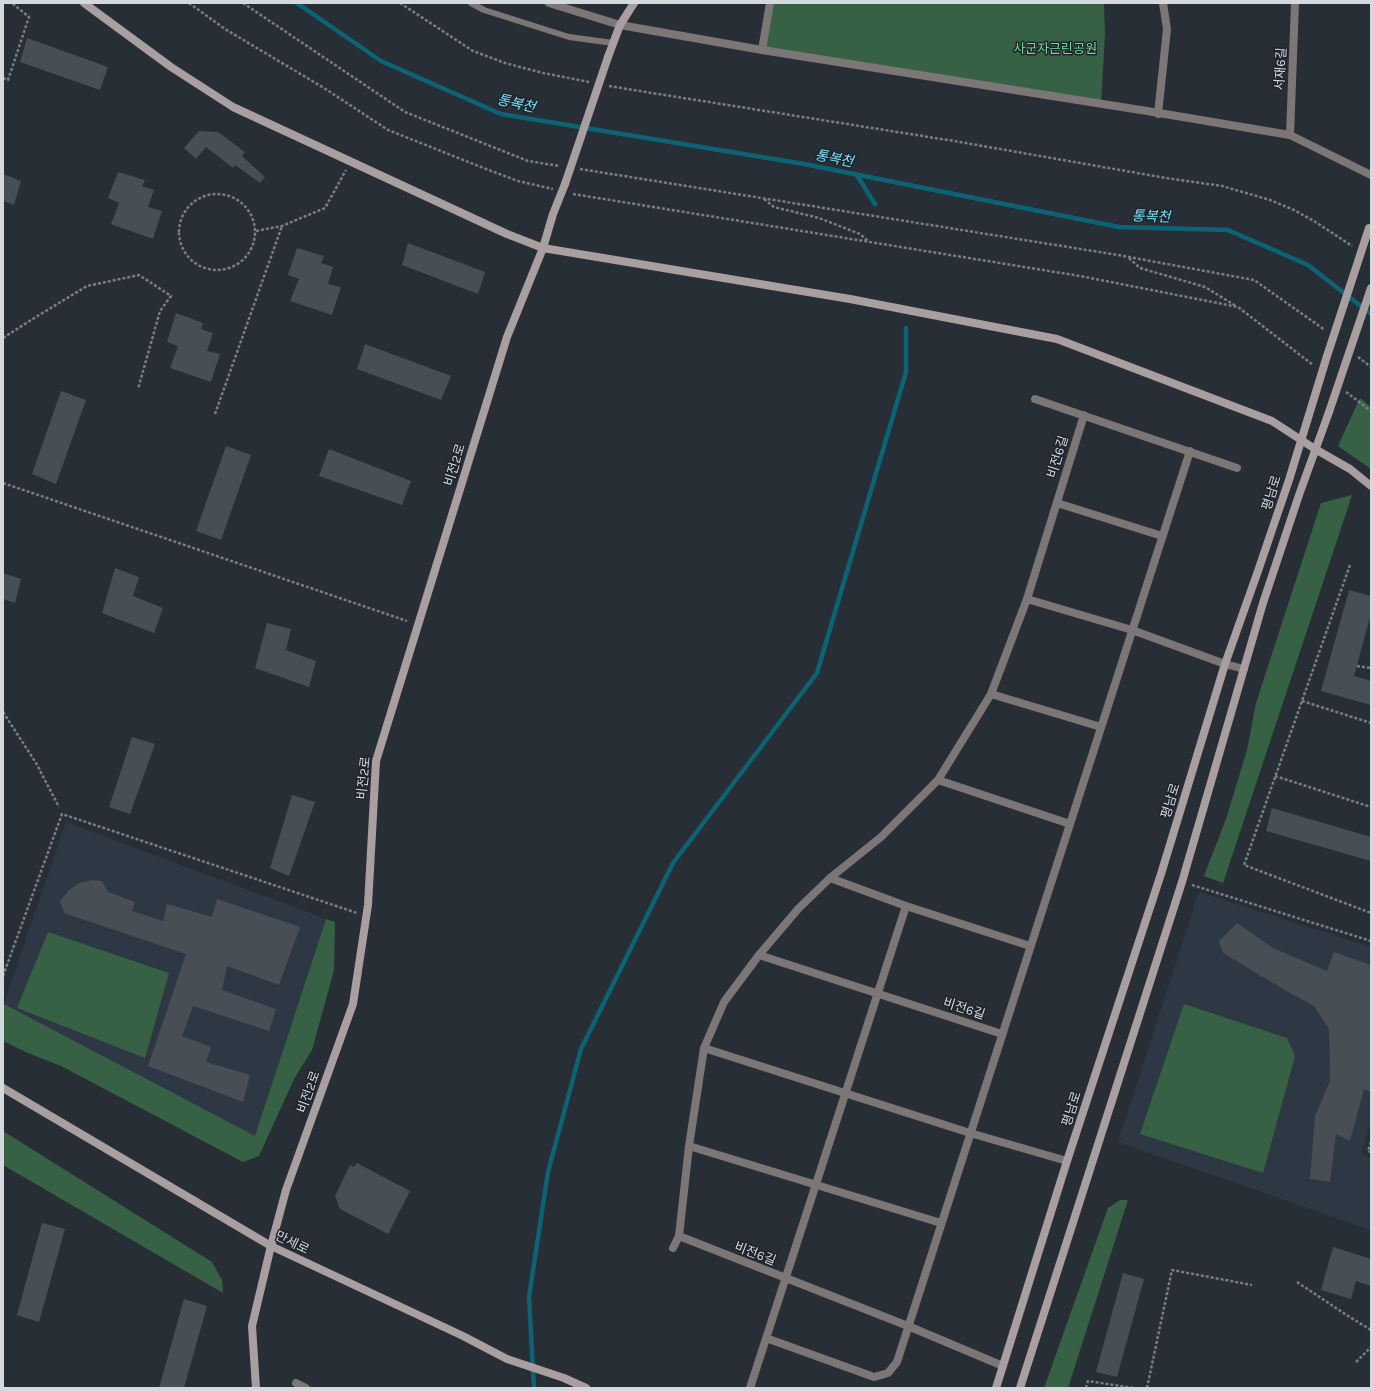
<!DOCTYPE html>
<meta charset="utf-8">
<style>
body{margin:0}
#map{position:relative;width:1374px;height:1391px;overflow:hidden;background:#282e36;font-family:Karla,sans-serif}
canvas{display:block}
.frame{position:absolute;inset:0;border:4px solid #d5d9de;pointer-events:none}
</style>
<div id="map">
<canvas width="1374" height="1391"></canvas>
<div class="frame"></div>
</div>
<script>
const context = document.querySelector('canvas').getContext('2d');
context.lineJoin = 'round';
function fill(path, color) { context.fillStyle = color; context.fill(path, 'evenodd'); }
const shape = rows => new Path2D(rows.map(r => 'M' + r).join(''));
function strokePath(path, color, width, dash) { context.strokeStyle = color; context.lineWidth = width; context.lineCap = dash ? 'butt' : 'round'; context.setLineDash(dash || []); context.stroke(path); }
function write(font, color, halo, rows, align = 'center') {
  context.font = font + ' Karla,"Noto Sans KR",sans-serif'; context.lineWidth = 3; context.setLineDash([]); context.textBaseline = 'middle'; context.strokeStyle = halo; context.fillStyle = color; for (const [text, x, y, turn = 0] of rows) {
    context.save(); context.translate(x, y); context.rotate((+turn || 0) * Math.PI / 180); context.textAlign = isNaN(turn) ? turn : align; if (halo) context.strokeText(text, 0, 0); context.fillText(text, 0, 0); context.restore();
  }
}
const built = shape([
 [66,822,326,919,255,1137,4,1004],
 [1199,892,1371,947,1371,1120,1361,1154,1371,1158,1371,1230,1118,1142]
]);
const green = shape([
 [770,3,1104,3,1105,34,1101,104,762,50],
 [1360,398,1371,407,1371,469,1338,446],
 [1352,495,1223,883,1204,876,1226,819,1247,750,1256,703,1321,503],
 [326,919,335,922,334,970,312,1050,294,1079,259,1156,243,1162,61,1066,28,1053,3,1041,3,1007,4,1004,255,1136],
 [48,932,169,973,145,1058,17,1008],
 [1184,1004,1287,1038,1295,1056,1263,1173,1140,1134],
 [3,1131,212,1262,222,1280,223,1293,3,1165],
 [1120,1200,1128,1200,1068,1388,1044,1388,1108,1208]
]);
const stream = shape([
 [297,3,381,61,501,114,804,164,1119,227,1228,230,1308,265,1371,314],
 [856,174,875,204],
 [534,1388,529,1297,548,1172,581,1049,673,863,817,673,906,372,906,328]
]);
const building = shape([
 [27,38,108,67,100,90,20,62],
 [199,131,218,132,245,152,242,156,265,177,260,183,235,165,233,168,206,147,196,159,184,148],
 [118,172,145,180,142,186,154,190,148,207,162,211,153,239,111,224,119,203,108,198],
 [3,174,21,181,14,205,3,201],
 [408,243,485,272,478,294,402,265],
 [297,248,324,256,321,263,333,267,328,284,341,287,332,315,290,301,299,279,288,275],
 [176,313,203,323,201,329,213,333,207,351,220,354,211,382,170,368,178,346,167,342],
 [365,344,451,376,441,400,357,369],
 [61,391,86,400,56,484,32,474],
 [226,446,251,455,221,540,196,531],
 [329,449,411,481,402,505,319,476],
 [115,568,139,577,133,596,163,608,154,633,102,613],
 [3,573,21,579,15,603,3,599],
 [1349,590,1371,596,1371,614,1354,676,1371,681,1371,705,1321,691],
 [267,623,291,629,286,650,316,661,309,687,255,668],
 [132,737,155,744,130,814,109,807],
 [292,795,315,802,289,876,270,868],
 [1272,808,1371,837,1371,861,1266,831],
 [92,880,102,881,108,892,135,902,132,911,163,921,167,904,212,917,217,899,300,927,279,985,227,966,222,990,276,1009,269,1031,193,1006,182,1036,211,1047,206,1062,250,1075,243,1102,148,1066,186,954,64,913,60,901,68,891,79,883],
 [1237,923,1273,948,1327,971,1334,952,1371,965,1371,1092,1364,1089,1350,1141,1336,1134,1330,1182,1310,1179,1315,1116,1330,1081,1329,1029,1314,1006,1283,989,1223,953,1219,941],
 [357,1163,410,1191,388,1234,340,1209,335,1196,350,1165,354,1167],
 [42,1223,65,1229,39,1322,17,1315],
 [1333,1247,1371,1259,1371,1286,1356,1281,1351,1299,1321,1290],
 [1123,1273,1144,1279,1117,1377,1096,1372],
 [184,1299,207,1306,184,1388,159,1388]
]);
const path = shape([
 [189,3,225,29,324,88,388,130,486,169,518,181,553,189],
 [243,3,405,112,528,161,560,166],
 [400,3,473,51,505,63,543,73,589,82],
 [3,78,8,80,29,17,12,3],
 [609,86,652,93,954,141,1166,178,1222,186,1270,200,1294,210,1314,221,1352,246],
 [580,169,1118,255,1254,280,1325,330],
 '179 232a38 38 0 1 1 76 0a38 38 0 1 1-76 0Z',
 [573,194,1080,276,1238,307,1313,365],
 [764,199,774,207,819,218,860,234,869,242],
 [256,231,282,226,325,208,346,170],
 [1129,258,1140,268,1205,287,1236,306],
 [3,338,31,320,87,286,139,275,171,296,160,311,138,389],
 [1358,357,1371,367],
 [1346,392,1371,411],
 [215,414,282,226],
 [3,483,407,621],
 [1350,565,1244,865,1371,913],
 [1357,666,1371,668],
 [1302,701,1371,723],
 [3,712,36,763,59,807],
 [1275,776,1371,807],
 [1192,885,1371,941],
 [3,976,62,814,357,913],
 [1371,1142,1368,1151,1371,1152],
 [1297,1282,1345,1314,1371,1330],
 [1356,1362,1371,1347],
 [1086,1388,1088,1381,1134,1388],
 [1147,1388,1172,1270,1252,1285]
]);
const lane = shape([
 [471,3,484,10,569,37,613,43]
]);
const street = shape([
 [549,3,620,25,762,50,1147,111,1290,135,1371,175],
 [762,50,770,3],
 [1158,114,1167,29,1163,3],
 [1290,135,1295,3],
 [1035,399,1237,468],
 [1057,503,1162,536],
 [1027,599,1132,630,1225,664,1244,669],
 [991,694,1101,727],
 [938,780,1070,824],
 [830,878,906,906,1030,946],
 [759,955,1002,1034],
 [704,1048,970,1133,1067,1161],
 [689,1146,941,1223],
 [679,1236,908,1326,1003,1366],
 [673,1248,679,1236,689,1146,704,1048,724,1002,759,955,798,909,830,878,881,837,938,780,991,694,1027,599,1084,415],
 [766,1338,874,1377,888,1373,897,1362,1190,451],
 [296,1383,306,1388],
 [750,1388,906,906]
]);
const secondary = shape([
 [84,3,171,67,233,107,507,234,543,248,850,299,1057,339,1272,421,1315,449,1350,469,1371,486],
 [608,57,620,25,634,3],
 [3,1088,271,1246,463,1336,507,1359,564,1378,586,1388],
 [256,1388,252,1326,271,1246,286,1190,353,1004,368,905,376,761,507,337,543,248,553,214,565,184],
 [996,1388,1067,1161,1161,874,1225,664,1258,571,1289,480,1327,356],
 [1020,1388,1182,882,1263,603,1299,495,1329,412]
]);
const secondaryBridge = shape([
 [565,184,608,57],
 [1327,356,1369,228],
 [1329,412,1371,288]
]);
const parkNames = [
 ["사군자근린공원",1055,49]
];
const streetNames = [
 ["서재6길",1281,69,-87],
 ["비전6길",1058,457,-73],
 ["비전2로",455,465,-73],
 ["평남로",1272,493,-72],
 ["비전2로",364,778,-84],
 ["평남로",1171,801,-73],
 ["비전6길",964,1009,18],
 ["비전2로",309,1092,-70],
 ["평남로",1072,1109,-72],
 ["만세로",292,1243,26],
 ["비전6길",755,1254,21]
];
const waterNames = [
 ["통복천",516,104,13],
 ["통복천",834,159,11],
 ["통복천",1151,217,2]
];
fill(built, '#2d3844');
fill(green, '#376144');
strokePath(stream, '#0c6374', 4.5);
fill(building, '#474e56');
strokePath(path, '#797e85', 2.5, [3, 2]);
strokePath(lane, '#7c7677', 6);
strokePath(street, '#7c7677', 8);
strokePath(secondary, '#a99fa1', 8);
strokePath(secondaryBridge, '#a99fa1', 8);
write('13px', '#78d697', '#1e242c', parkNames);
write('13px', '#d5d9de', '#1e242c', streetNames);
write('italic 14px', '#78e0f9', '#1e242c', waterNames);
</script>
